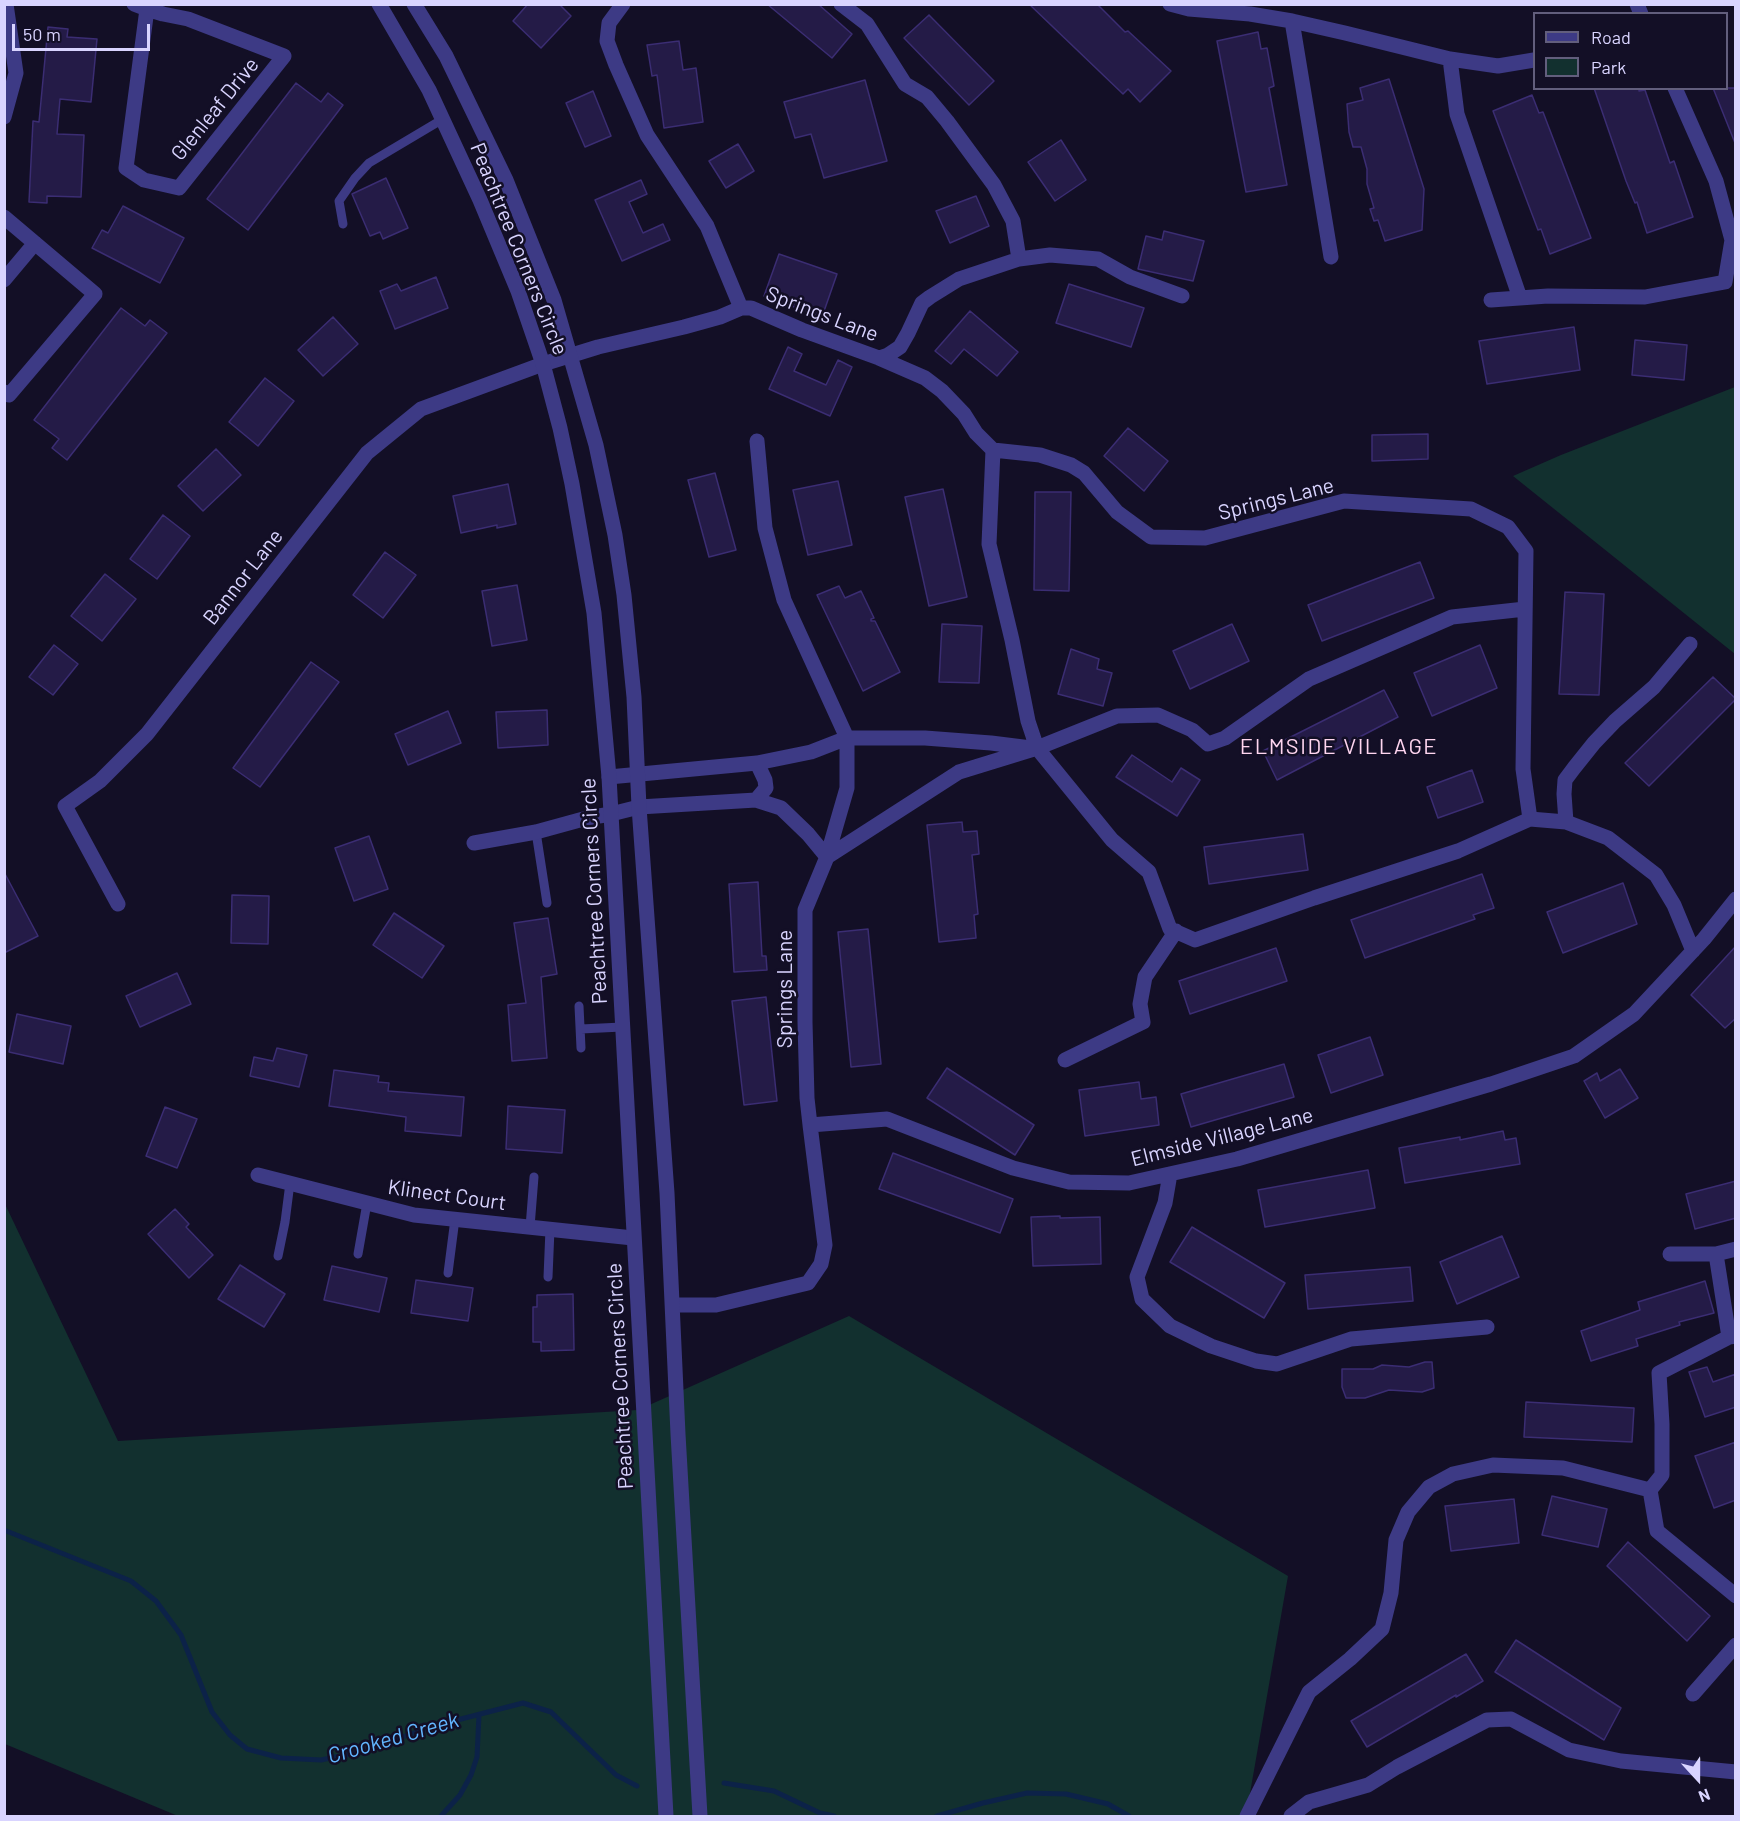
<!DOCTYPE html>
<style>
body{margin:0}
#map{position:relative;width:1740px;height:1821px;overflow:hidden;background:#130f26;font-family:Barlow,sans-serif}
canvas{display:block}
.frame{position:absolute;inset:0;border:6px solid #d9d4ff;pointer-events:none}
.legend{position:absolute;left:1533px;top:12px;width:195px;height:78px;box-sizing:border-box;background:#130f26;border:2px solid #625e7d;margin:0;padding:8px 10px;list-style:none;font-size:18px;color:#d9d4ff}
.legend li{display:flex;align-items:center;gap:12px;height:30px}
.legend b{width:30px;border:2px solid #625e7d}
.north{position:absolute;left:1668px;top:1749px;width:60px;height:60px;-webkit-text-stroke:4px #130f26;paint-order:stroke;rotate:159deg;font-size:16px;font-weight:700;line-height:24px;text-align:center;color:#d9d4ff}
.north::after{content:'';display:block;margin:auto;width:21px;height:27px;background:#d9d4ff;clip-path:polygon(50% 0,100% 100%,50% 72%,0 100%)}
.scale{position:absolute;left:12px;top:24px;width:138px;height:27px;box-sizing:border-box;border:3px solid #d9d4ff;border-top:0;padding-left:8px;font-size:18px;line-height:21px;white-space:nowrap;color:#d9d4ff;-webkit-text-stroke:4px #130f26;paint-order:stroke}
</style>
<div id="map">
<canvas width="1740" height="1821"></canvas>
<div class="frame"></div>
<ul class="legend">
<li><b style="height:8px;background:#3d3a85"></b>Road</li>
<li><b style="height:16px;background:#12302f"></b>Park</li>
</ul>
<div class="north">N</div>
<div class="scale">50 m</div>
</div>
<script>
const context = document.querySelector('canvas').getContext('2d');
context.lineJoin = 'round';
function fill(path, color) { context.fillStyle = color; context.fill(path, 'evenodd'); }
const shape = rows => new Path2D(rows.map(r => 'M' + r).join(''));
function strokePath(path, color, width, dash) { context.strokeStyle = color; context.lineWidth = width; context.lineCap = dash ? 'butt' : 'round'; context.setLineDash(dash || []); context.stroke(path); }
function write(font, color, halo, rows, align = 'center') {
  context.font = font + ' Barlow,sans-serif'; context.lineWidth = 5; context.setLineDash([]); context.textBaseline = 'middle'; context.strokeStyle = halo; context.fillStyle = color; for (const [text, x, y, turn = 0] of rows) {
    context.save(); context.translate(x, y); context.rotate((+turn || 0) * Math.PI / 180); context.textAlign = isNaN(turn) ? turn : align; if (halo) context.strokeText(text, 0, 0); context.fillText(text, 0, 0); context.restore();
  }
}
const green = shape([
 [1735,387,1735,654,1513,476,1561,455],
 [4,1202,118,1441,638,1410,849,1316,1288,1576,1246,1816,178,1816,5,1744]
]);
const stream = shape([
 [4,1530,131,1581,156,1601,181,1635,212,1712,230,1735,247,1749,281,1758,321,1760,359,1752,434,1726,523,1703,551,1712,616,1775,637,1786],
 [724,1783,774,1791,820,1813,834,1816],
 [441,1816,460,1795,471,1775,477,1757,479,1715],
 [937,1816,983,1803,1027,1793,1066,1794,1108,1804,1129,1816]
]);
const building = shape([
 [528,4,559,4,571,16,541,48,513,21,528,4],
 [767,4,818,4,852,34,832,58,767,4],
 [1029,4,1097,4,1125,32,1128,31,1171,71,1140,102,1128,89,1123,94,1029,4],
 [929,15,994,81,969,105,904,38,929,15],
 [48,27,68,29,67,37,97,39,91,102,60,99,57,134,84,135,81,197,47,196,47,203,29,202,33,121,39,122,48,27],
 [1258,32,1261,49,1267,48,1274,86,1269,88,1287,185,1246,192,1217,41,1258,32],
 [679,41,683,70,696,68,703,122,664,128,657,75,652,76,647,45,679,41],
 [1389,79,1424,189,1422,230,1385,241,1378,220,1374,221,1370,209,1374,208,1367,184,1367,169,1361,147,1353,147,1349,132,1347,104,1363,100,1360,88,1389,79],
 [865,80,887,161,824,178,811,134,795,138,784,102,865,80],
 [296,83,321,102,328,93,343,105,248,230,207,199,296,83],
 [1594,88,1639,88,1639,91,1645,90,1670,163,1674,161,1693,217,1647,233,1637,202,1635,203,1626,181,1594,88],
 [1713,88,1736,88,1736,143,1735,143,1713,88],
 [593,91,611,136,585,147,566,103,593,91],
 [1532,95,1539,113,1543,112,1591,238,1550,254,1541,229,1538,230,1493,111,1532,95],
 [1061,140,1086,180,1055,201,1028,162,1061,140],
 [738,144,754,171,726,188,709,161,738,144],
 [386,178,408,228,383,239,380,232,370,236,352,194,386,178],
 [641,180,647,194,629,202,643,233,663,224,670,240,622,261,595,200,641,180],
 [976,196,989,226,950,243,936,211,976,196],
 [123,206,184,238,160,283,92,248,102,230,108,233,123,206],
 [1164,231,1204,241,1193,281,1138,269,1146,236,1162,240,1164,231],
 [779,254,837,274,822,317,764,296,779,254],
 [436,277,448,308,395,329,380,291,397,284,401,291,436,277],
 [1069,284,1144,308,1131,347,1056,323,1069,284],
 [121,308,145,326,150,320,167,333,67,460,52,448,59,439,34,420,121,308],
 [970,311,1018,352,997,376,964,349,951,364,935,351,970,311],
 [333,317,358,344,323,376,298,350,333,317],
 [1574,327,1580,370,1487,384,1479,341,1574,327],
 [1635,340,1687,345,1684,380,1632,375,1635,340],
 [788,347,802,354,794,371,826,385,838,360,852,367,830,416,769,389,788,347],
 [265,378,294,401,258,446,229,422,265,378],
 [1128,428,1168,461,1144,491,1104,456,1128,428],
 [1428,434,1428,459,1372,461,1372,435,1428,434],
 [216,449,241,475,203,511,178,486,216,449],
 [715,473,736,550,709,557,688,480,715,473],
 [838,481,852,545,808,555,793,490,838,481],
 [508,484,516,524,497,528,497,525,461,533,453,496,508,484],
 [943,489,967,597,929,606,905,497,943,489],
 [1035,492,1071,492,1069,591,1034,590,1035,492],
 [163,515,190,536,157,579,130,559,163,515],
 [385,552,416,575,383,618,353,595,385,552],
 [1420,562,1434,598,1322,641,1308,605,1420,562],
 [105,574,136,599,102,641,71,616,105,574],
 [517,585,527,640,492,646,482,591,517,585],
 [839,586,845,598,861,591,874,618,871,619,871,621,875,621,900,672,863,691,817,595,839,586],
 [1565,592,1604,594,1599,695,1559,694,1565,592],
 [942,624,982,626,979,683,939,682,942,624],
 [1232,624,1249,661,1190,689,1173,651,1232,624],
 [54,645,78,664,53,695,29,677,54,645],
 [1480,645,1497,688,1432,716,1414,673,1480,645],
 [1071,649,1099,659,1097,669,1112,673,1103,706,1058,694,1071,649],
 [311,662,339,682,260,787,233,768,311,662],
 [1713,677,1736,699,1649,786,1625,763,1713,677],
 [1384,690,1398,717,1277,780,1263,751,1384,690],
 [547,710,548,745,498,748,496,712,547,710],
 [448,711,461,743,408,765,395,734,448,711],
 [1132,755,1172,782,1181,768,1200,780,1177,816,1116,777,1132,755],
 [1472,770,1483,802,1438,818,1427,787,1472,770],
 [962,822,963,832,977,831,979,854,972,855,978,914,974,915,976,938,939,942,927,825,962,822],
 [1303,834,1308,870,1209,884,1204,847,1303,834],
 [369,836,388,889,354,901,335,848,369,836],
 [4,872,38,936,4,953,4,872],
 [1482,874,1494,908,1473,915,1475,919,1365,958,1351,920,1482,874],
 [758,882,762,956,766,956,767,970,734,972,729,884,758,882],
 [1623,883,1637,924,1563,953,1547,912,1623,883],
 [232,895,269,896,268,944,231,943,232,895],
 [394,913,444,946,422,978,373,945,394,913],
 [548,918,557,974,541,977,547,1058,512,1061,508,1005,526,1003,514,923,548,918],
 [868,929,881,1064,851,1067,838,932,868,929],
 [1736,946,1736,1018,1725,1028,1691,995,1736,946],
 [1276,948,1287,981,1190,1014,1179,981,1276,948],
 [177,973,191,1004,140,1027,126,996,177,973],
 [766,997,777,1101,744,1105,732,1001,766,997],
 [17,1014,71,1026,63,1064,9,1052,17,1014],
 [1370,1037,1383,1075,1331,1093,1318,1055,1370,1037],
 [277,1048,307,1055,299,1087,250,1076,254,1057,273,1061,277,1048],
 [1284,1064,1294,1097,1191,1127,1181,1094,1284,1064],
 [947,1068,1034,1125,1015,1155,927,1098,947,1068],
 [1620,1069,1638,1098,1605,1118,1584,1081,1597,1073,1600,1081,1620,1069],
 [334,1070,379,1076,378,1082,389,1083,388,1091,464,1097,461,1136,405,1131,406,1117,329,1106,334,1070],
 [1139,1082,1141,1099,1156,1097,1159,1125,1085,1136,1079,1090,1139,1082],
 [508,1106,565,1110,562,1153,506,1149,508,1106],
 [165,1107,197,1119,177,1168,146,1156,165,1107],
 [1503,1131,1505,1140,1516,1138,1520,1164,1405,1183,1399,1148,1460,1137,1460,1140,1503,1131],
 [893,1153,1013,1199,1000,1233,879,1189,893,1153],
 [1368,1170,1375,1208,1265,1227,1258,1190,1368,1170],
 [1736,1181,1736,1218,1695,1229,1686,1194,1736,1181],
 [175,1209,189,1224,186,1227,213,1255,189,1278,148,1234,175,1209],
 [1060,1216,1060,1218,1100,1217,1101,1264,1033,1266,1031,1217,1060,1216],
 [1192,1227,1285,1283,1264,1318,1170,1262,1192,1227],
 [1502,1236,1519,1277,1457,1304,1440,1262,1502,1236],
 [240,1265,285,1294,264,1327,218,1299,240,1265],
 [332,1266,387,1278,379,1312,324,1300,332,1266],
 [1410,1267,1413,1301,1308,1309,1305,1275,1410,1267],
 [416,1280,473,1288,468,1321,411,1313,416,1280],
 [1705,1281,1714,1313,1679,1322,1680,1325,1636,1339,1638,1346,1591,1361,1581,1331,1640,1310,1638,1302,1705,1281],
 [573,1294,574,1350,541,1351,541,1342,533,1342,533,1307,537,1307,537,1295,573,1294],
 [1425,1362,1432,1362,1434,1388,1422,1392,1389,1390,1365,1398,1346,1398,1342,1387,1342,1369,1373,1369,1382,1365,1409,1367,1425,1362],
 [1707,1367,1713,1382,1736,1374,1736,1407,1705,1417,1689,1372,1707,1367],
 [1526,1402,1634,1408,1632,1442,1524,1437,1526,1402],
 [1736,1442,1736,1500,1714,1508,1695,1456,1736,1442],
 [1552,1496,1607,1509,1598,1547,1542,1535,1552,1496],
 [1514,1499,1519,1543,1451,1551,1445,1506,1514,1499],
 [1628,1542,1710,1616,1687,1641,1607,1566,1628,1542],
 [1516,1640,1621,1708,1604,1740,1495,1672,1516,1640],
 [1466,1654,1483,1681,1456,1697,1456,1695,1367,1747,1351,1721,1466,1654]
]);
const service = shape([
 [343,224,339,201,355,178,369,163,443,119],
 [536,832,547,903],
 [579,1006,581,1048],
 [581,1029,622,1027],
 [530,1227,534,1177],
 [358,1254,367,1203],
 [278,1256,285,1222,290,1183],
 [448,1273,455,1219],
 [548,1277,550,1229]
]);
const minor = shape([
 [134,4,147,9,163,14,188,19,284,56,179,188,144,180,126,168,147,9],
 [623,4,609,23,607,41,616,65,647,135,707,226,741,308],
 [841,4,867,24,905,84,927,97,947,121,994,185,1013,221,1019,259],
 [1170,4,1189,9,1250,14,1292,21,1345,33,1450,59],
 [1637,4,1641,14],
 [1292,21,1331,257],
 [4,117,16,73,6,4],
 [4,217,95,294,9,395,4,392],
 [4,280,35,243],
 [1520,298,1457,114,1450,59,1498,66,1534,60],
 [1491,300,1548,296,1645,297,1725,282,1732,240,1716,181,1675,88],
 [879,358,888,355,900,347,908,333,922,303,930,297,959,279,1019,259,1050,255,1098,259,1130,277,1182,296],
 [757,441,765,528,784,600,847,738,847,788,827,857,805,910,805,1022,807,1098,810,1125],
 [993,450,989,544,1012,640,1028,721,1037,748,1112,840,1149,872,1170,929,1195,940,1314,898,1458,851,1530,819,1566,822,1608,838,1656,875,1674,905,1693,951],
 [609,777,757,763,811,752,847,738,925,738,991,743,1031,748],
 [756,800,766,788,765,780,757,763],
 [1566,822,1564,794,1565,780,1574,768,1594,743,1615,721,1654,687,1690,644],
 [474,843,536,832,587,818,611,814,639,807,756,800,781,808,808,834,827,857,959,772,1037,748,1117,716,1158,715,1192,730,1208,744,1225,738,1309,679,1452,617,1525,609],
 [118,904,65,806,100,781,147,734,367,453,421,409,543,364,598,347,684,327,720,317,741,308,751,308,802,330,879,358,925,378,942,391,964,414,976,433,993,450,1040,455,1071,465,1084,473,1117,512,1151,537,1205,538,1344,501,1471,509,1508,527,1526,551,1523,769,1530,819],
 [1065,1060,1143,1022,1140,1004,1145,977,1176,931],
 [1170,1174,1165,1203,1137,1277,1142,1299,1170,1326,1211,1346,1256,1361,1277,1364,1351,1339,1487,1327],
 [258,1175,414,1215,633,1238],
 [1670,1254,1716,1254,1736,1249],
 [1716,1254,1729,1337],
 [674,1305,716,1305,808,1283,821,1264,825,1245,810,1125,887,1119,1013,1168,1069,1182,1129,1183,1237,1159,1491,1084,1574,1056,1634,1014,1704,939,1736,899],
 [1650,1490,1657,1531,1736,1596],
 [1693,1694,1736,1645],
 [1247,1816,1309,1692,1350,1659,1382,1629,1391,1593,1396,1540,1408,1512,1429,1487,1453,1474,1493,1465,1563,1468,1650,1490,1662,1475,1662,1424,1659,1373,1729,1337,1736,1336],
 [1291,1816,1309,1802,1368,1785,1397,1767,1487,1720,1511,1719,1569,1750,1621,1761,1736,1772]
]);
const tertiary = shape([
 [379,4,429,90,480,200,518,291,543,364,560,428,572,484,594,613,609,777,666,1816],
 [414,4,446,56,506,180,554,300,596,445,615,535,624,595,634,697,639,807,667,1193,678,1434,700,1816]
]);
const streetNames = [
 ["Glenleaf Drive",215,109,-51],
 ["Peachtree Corners Circle",519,249,68],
 ["Springs Lane",822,314,21],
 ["Springs Lane",1276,499,-14],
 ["Bannor Lane",243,577,-52],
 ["Peachtree Corners Circle",594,891,-93],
 ["Springs Lane",785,989,-90],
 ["Elmside Village Lane",1222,1137,-14],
 ["Klinect Court",447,1195,8],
 ["Peachtree Corners Circle",620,1376,-93]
];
const neighbourhoodNames = [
 ["ELMSIDE VILLAGE",1339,747]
];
const waterNames = [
 ["Crooked Creek",393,1738,-16]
];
fill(green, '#12302f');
strokePath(stream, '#0c2248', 5);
fill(building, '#241b47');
strokePath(building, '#3b2d73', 1.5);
strokePath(service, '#3d3a85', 9);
strokePath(minor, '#3d3a85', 15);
strokePath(tertiary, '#3d3a85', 15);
write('21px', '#d9d4ff', '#130f26', streetNames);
context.letterSpacing = '1.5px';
write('22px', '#ffd6f0', '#130f26', neighbourhoodNames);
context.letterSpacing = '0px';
write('italic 22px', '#62b6ff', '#130f26', waterNames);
</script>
